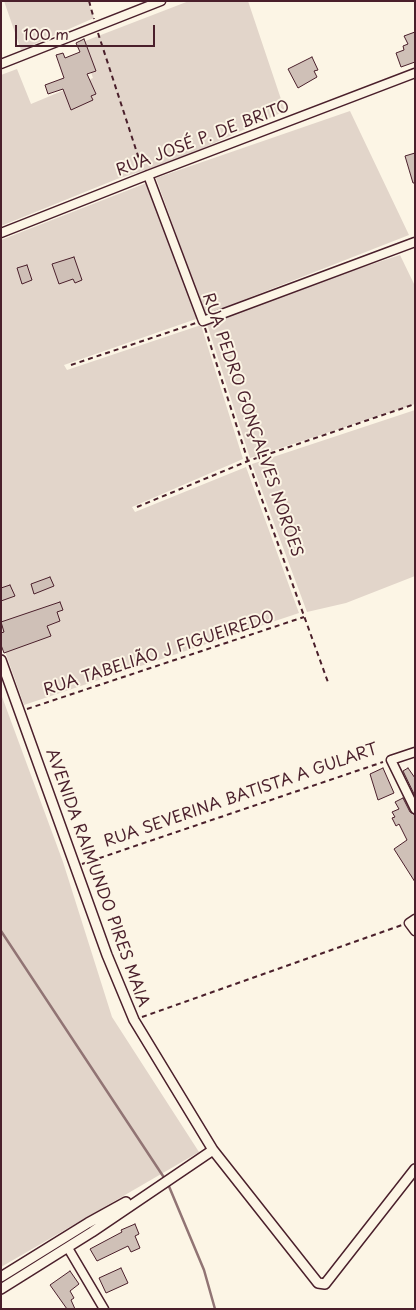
<!DOCTYPE html>
<meta charset="utf-8">
<style>
body{margin:0}
#map{position:relative;width:416px;height:1310px;overflow:hidden;background:#fcf5e5;font-family:"Playpen Sans",sans-serif}
canvas{display:block}
.frame{position:absolute;inset:0;border:2px solid #4a1f2b;pointer-events:none}
.scale{position:absolute;left:15px;top:25px;width:140px;height:22px;box-sizing:border-box;border:2px solid #4a1f2b;border-top:0;padding-left:6px;font-size:15px;line-height:18px;white-space:nowrap;color:#4a1f2b;-webkit-text-stroke:4px #fcf5e5;paint-order:stroke}
</style>
<div id="map">
<canvas width="416" height="1310"></canvas>
<div class="frame"></div>
<div class="scale">100 m</div>
</div>
<script>
const context = document.querySelector('canvas').getContext('2d');
context.lineJoin = 'round';
function fill(path, color) { context.fillStyle = color; context.fill(path, 'evenodd'); }
const shape = rows => new Path2D(rows.map(r => 'M' + r).join(''));
function strokePath(path, color, width, dash) { context.strokeStyle = color; context.lineWidth = width; context.lineCap = dash ? 'butt' : 'round'; context.setLineDash(dash || []); context.stroke(path); }
function write(font, color, halo, rows, align = 'center') {
  context.font = font + ' "Playpen Sans",sans-serif'; context.lineWidth = 4; context.setLineDash([]); context.textBaseline = 'middle'; context.strokeStyle = halo; context.fillStyle = color; for (const [text, x, y, turn = 0] of rows) {
    context.save(); context.translate(x, y); context.rotate((+turn || 0) * Math.PI / 180); context.textAlign = isNaN(turn) ? turn : align; if (halo) context.strokeText(text, 0, 0); context.fillText(text, 0, 0); context.restore();
  }
}
const green = shape([
 [4,1,88,1,94,18,21,50],
 [189,1,248,1,285,111,175,161,117,179,1,226,1,75,17,69,31,104,93,78,80,43],
 [350,111,409,235,205,315,156,178],
 [149,182,199,318,64,365,67,370,201,325,243,459,132,507,135,512,246,467,299,613,24,705,1,640,1,240],
 [400,255,415,286,415,404,250,458,207,324,275,296],
 [415,410,415,576,346,603,307,612,252,464],
 [1,694,63,862,112,1017,199,1152,1,1267]
]);
const stream = shape([
 [1,931,165,1179],
 [168,1184,204,1270,215,1309]
]);
const building = shape([
 [415,32,415,62,401,67,396,53,404,50,403,46,408,44,404,36,415,32],
 [84,39,96,71,87,74,96,94,91,96,93,100,71,110,63,89,48,94,45,85,64,78,56,55,63,53,65,58,80,52,76,43,84,39],
 [312,57,318,70,314,71,317,77,298,88,288,69,312,57],
 [415,153,415,183,413,183,405,156,415,153],
 [74,257,82,280,75,283,73,279,59,284,52,264,74,257],
 [27,265,32,280,22,284,17,268,27,265],
 [50,577,54,586,34,594,31,584,50,577],
 [10,585,15,596,1,601,1,588,10,585],
 [60,602,63,610,57,612,60,621,47,626,51,636,4,653,1,645,1,633,4,632,1,622,60,602],
 [383,768,394,793,378,800,370,774,383,768],
 [408,768,415,778,415,796,403,771,408,768],
 [403,798,410,812,415,815,415,882,394,849,407,840,399,824,396,826,392,818,395,817,392,812,399,809,395,802,403,798],
 [135,1224,139,1234,135,1236,140,1248,131,1252,128,1246,97,1261,90,1249,122,1232,121,1230,135,1224],
 [121,1268,128,1283,106,1293,99,1278,121,1268],
 [70,1271,79,1284,70,1291,74,1298,71,1300,75,1309,67,1309,50,1285,70,1271]
]);
const path = shape([
 [89,1,94,19],
 [98,33,140,162,144,168],
 [205,328,248,461,329,685],
 [71,365,196,323],
 [137,507,248,461,415,404],
 [27,709,304,617],
 [82,864,383,762],
 [142,1017,402,925]
]);
const minor = shape([
 [1,64,161,1],
 [148,175,203,321,415,242],
 [1,233,148,175,415,73],
 [415,752,391,760,415,809],
 [415,919,409,923,415,931],
 [68,1248,104,1309]
]);
const tertiary = shape([
 [1,660,107,955,134,1020,213,1150,318,1283,325,1284,415,1169],
 [1,1277,88,1223,126,1202],
 [1,1289,92,1232,213,1150]
]);
const streetNames = [
 ["RUA JOSÉ P. DE BRITO",203,139,-21],
 ["RUA PEDRO GONÇALVES NORÕES",252,425,71],
 ["RUA TABELIÃO J FIGUEIREDO",159,654,-18],
 ["RUA SEVERINA BATISTA A GULART",241,796,-19],
 ["AVENIDA RAIMUNDO PIRES MAIA",97,878,70]
];
fill(green, '#e2d5ca');
strokePath(stream, '#917474', 2.5);
fill(building, '#cfc0b7');
strokePath(building, '#4a1f2b', 1);
strokePath(minor, '#4a1f2b', 11);
strokePath(tertiary, '#4a1f2b', 12);
strokePath(path, '#4a1f2b', 2, [5, 4]);
strokePath(minor, '#fcf5e5', 8);
strokePath(tertiary, '#fcf5e5', 9);
write('16px', '#4a1f2b', '#fcf5e5', streetNames);
</script>
